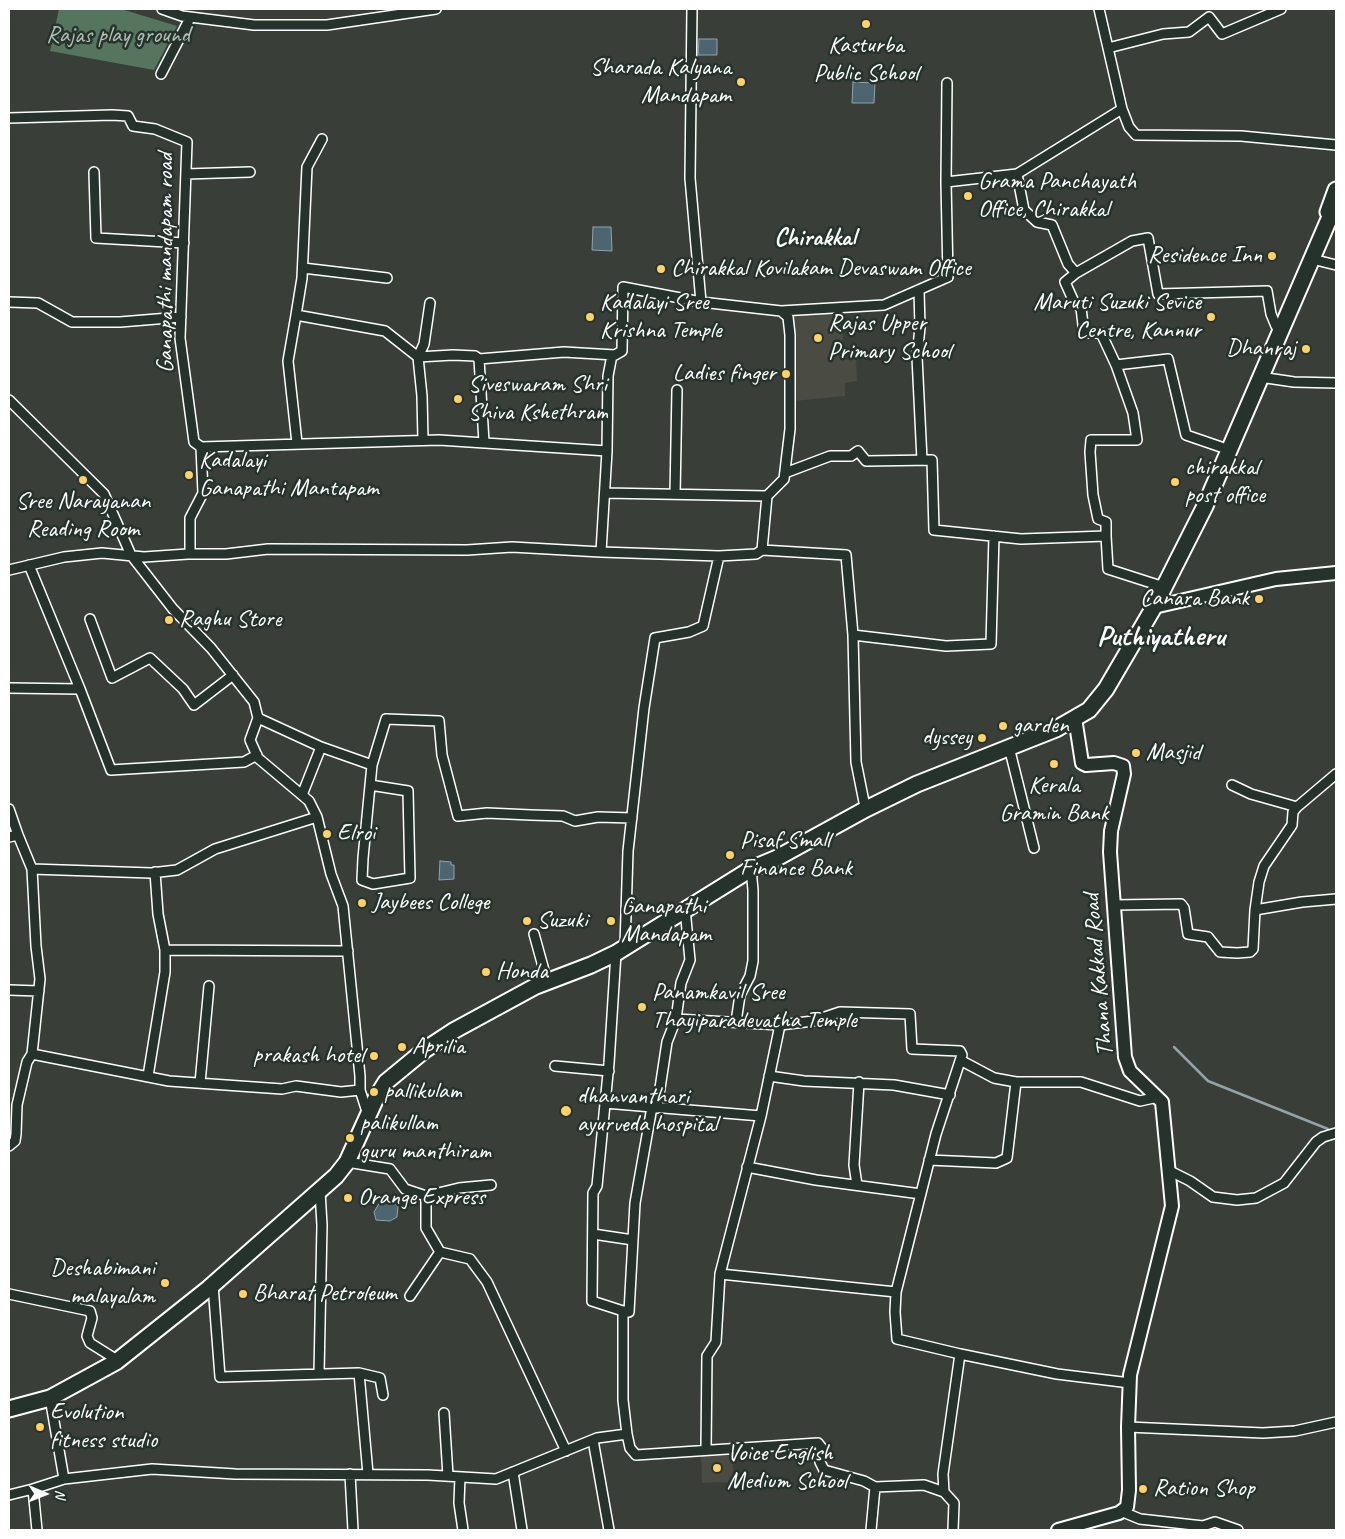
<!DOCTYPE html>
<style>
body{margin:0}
#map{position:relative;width:1345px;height:1539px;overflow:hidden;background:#393f38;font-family:Caveat,sans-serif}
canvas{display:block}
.frame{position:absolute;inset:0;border:10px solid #fff;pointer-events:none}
.north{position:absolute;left:20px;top:1469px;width:50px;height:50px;-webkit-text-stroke:4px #26332d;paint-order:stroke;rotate:91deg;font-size:14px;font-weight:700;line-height:20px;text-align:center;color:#fff}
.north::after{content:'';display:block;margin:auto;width:18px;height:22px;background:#fff;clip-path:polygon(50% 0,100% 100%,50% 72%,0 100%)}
</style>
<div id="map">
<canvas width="1345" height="1539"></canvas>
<div class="frame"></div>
<div class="north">N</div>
</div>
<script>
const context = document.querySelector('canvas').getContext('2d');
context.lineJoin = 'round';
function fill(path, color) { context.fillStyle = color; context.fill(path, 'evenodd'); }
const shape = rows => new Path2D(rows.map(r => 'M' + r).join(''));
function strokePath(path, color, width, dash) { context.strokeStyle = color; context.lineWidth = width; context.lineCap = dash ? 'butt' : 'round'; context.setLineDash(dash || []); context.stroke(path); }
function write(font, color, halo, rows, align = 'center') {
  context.font = font + ' Caveat,sans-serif'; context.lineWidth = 5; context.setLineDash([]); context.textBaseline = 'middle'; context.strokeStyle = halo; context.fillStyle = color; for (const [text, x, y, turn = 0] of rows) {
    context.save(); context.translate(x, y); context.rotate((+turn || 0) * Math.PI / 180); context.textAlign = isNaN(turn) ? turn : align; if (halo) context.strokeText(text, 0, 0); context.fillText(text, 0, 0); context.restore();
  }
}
const built = shape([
 [845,311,841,360,856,359,857,381,845,383,845,396,794,401,793,316],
 [733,1452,733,1482,702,1483,701,1453]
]);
const green = shape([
 [59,9,121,9,177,26,154,70,50,51]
]);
const water = shape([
 [699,39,717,39,717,55,698,55,699,39],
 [853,82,875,83,874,103,852,103,853,82],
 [593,227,611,227,612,251,592,250,593,227],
 [440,861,451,862,451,865,454,865,454,879,439,880,440,861],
 [390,1201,398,1206,397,1217,390,1221,376,1220,374,1212,380,1202,390,1201]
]);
const stream = shape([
 [1174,1047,1208,1081,1328,1129]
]);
const minor = shape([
 [162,9,182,16,254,25,327,25,436,9],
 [692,9,690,178,701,302,781,311,884,305,948,277,946,182,1017,174,1122,109,1108,48,1163,34,1189,32,1209,17,1222,34,1281,9],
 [1099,9,1108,48],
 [161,74,190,18],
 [1122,109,1129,127,1136,135,1241,136,1336,145],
 [9,118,112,115,128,116,133,126,155,129,187,142,180,338,194,442,201,447],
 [94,172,96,238,184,243],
 [186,174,250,172],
 [1017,174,1024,210,1037,222,1052,225,1068,264,1076,273,1132,241,1148,238,1158,294,1267,291,1271,314,1276,326],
 [946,182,947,83],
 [1312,259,1336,265],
 [303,268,387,278],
 [1076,273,1065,282,1074,302,1081,308,1084,333,1101,333,1116,365],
 [919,291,920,327,917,357,922,460],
 [9,302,38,303,72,322,120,322,181,317],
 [296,315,302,278,307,167,322,139],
 [479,359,564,352,615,355,622,351,623,287,701,302],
 [1260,377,1294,382,1336,383],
 [9,400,104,494,131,555,173,609,211,648,254,702,258,718,250,740,258,758,309,801,317,817,331,874,343,906,360,1076,360,1090,368,1115],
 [423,440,422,396,418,357,453,355,475,356,479,359,484,442],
 [297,443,288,361,296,315,385,331,418,357,424,344,430,303],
 [607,451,608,376,612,355],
 [785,473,830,456,851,456,858,451,866,461,932,460,934,530,1021,539,1106,536,1108,569,1164,587],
 [675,494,677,390],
 [767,496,784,479,790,429,790,335,788,317,781,311],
 [1106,536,1106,522,1098,519,1093,495,1090,452,1091,440,1137,440,1133,413,1116,365,1168,359,1186,435,1221,447],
 [762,550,846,555,853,635],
 [601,552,719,556,756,554,762,550,767,496,605,493],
 [9,570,64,557,102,553,144,557,188,554,226,554,268,549,467,550,512,547,601,552,607,451,439,440,201,447,203,493,190,518,190,554],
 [90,619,112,678,150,658,183,689,194,705,233,675],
 [9,688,80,689,29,565],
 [80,689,111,770,244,762,257,755],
 [258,718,321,747],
 [1009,747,1034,848],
 [372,765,386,719,439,721,442,755,458,816,487,813,531,815,563,816,575,821,598,817,632,818],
 [1232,785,1251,794,1297,807],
 [302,795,321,747,372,765,363,858,362,880,373,884,410,878,408,791,370,785],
 [864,802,856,762,853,635,946,646,991,644,994,536],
 [9,809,18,835,9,837],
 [18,835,32,869,36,946,40,979,32,1054,169,1081,282,1089,296,1086,341,1092,360,1090],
 [32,869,151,873,177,870,215,849,317,817],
 [155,872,158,914,165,950],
 [1114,905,1181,904,1184,908,1188,934,1208,937,1220,952,1237,953,1250,952,1253,949,1255,910,1302,902,1336,899],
 [685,909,690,960,681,983,676,1019,780,1025,813,1021,840,1012,910,1014,912,1049,960,1051,962,1055,936,1134,896,1292,895,1312,897,1339,960,1354,943,1474,944,1492,954,1503,953,1530],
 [1255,910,1259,882,1264,866,1292,825,1293,812,1297,807,1336,774],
 [534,934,547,981],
 [625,946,628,851,644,708,655,638,689,632,703,626,719,556],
 [616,953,609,1063,597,1186,593,1193,592,1301,623,1311,623,1400,627,1434],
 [9,990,39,991],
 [736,1022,740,995,750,976,753,961,753,890,751,869],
 [962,1061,994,1078,1016,1082,1081,1082,1140,1101,1158,1097],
 [555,1066,609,1071],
 [148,1076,165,972,165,950,348,951],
 [769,1076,804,1081,894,1085,950,1095],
 [200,1083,209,986],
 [605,1103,652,1107,635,1203,629,1312,623,1311],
 [652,1107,761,1116],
 [657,1108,667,1042,676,1019],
 [9,1146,15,1141,16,1134,17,1105,27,1062,32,1054],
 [929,1160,996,1163,1007,1158,1016,1082],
 [347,1162,390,1169,405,1189,426,1196,459,1188,491,1185],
 [747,1167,816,1180,921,1194],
 [1168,1170,1190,1181,1213,1197,1237,1200,1256,1198,1284,1183,1316,1142,1323,1137,1336,1133],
 [857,1185,854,1165,859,1082],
 [426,1196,426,1228,440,1252,470,1259,487,1282,566,1451],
 [593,1234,633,1240],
 [720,1274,896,1292],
 [213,1285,220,1377,359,1373,368,1474],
 [9,1294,90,1311,92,1318,87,1336,90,1343,114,1358,116,1362],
 [410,1296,440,1252],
 [960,1354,1057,1374,1130,1383],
 [319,1373,322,1225,320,1191],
 [359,1373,380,1378,383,1395],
 [444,1413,448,1476],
 [1128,1427,1263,1433,1295,1431,1336,1422],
 [593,1440,609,1530],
 [706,1449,707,1356,716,1342,720,1274,761,1116,780,1025],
 [513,1472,522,1530],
 [350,1474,353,1530],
 [460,1477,459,1503,463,1530],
 [64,1479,152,1469,235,1474,428,1475,496,1479,597,1438,627,1434,630,1448,636,1455,818,1443,822,1448,820,1462,824,1470,864,1481,875,1487,924,1485,944,1492],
 [9,1495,33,1489],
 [1123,1512,1140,1519,1203,1526,1215,1522,1238,1530],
 [37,1530,33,1489,64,1479,50,1398],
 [871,1530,875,1487]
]);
const secondary = shape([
 [1154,607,1276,579,1336,573],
 [1058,1530,1119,1513,1127,1507,1129,1490,1128,1427,1130,1375,1172,1206,1162,1102,1130,1071,1125,1057,1110,852,1111,831,1124,774,1123,766,1114,763,1086,765,1082,763,1075,718]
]);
const trunk = shape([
 [1328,212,1336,190],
 [9,1409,50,1398,116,1362,209,1288,336,1176,347,1162,376,1098,386,1082,426,1049,455,1030,536,986,591,965,616,953,751,869,775,859,866,809,917,784,1056,729,1089,710,1106,689,1154,607,1205,506,1336,203]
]);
const markers = [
 [866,24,5,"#ffd166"],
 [741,82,5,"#ffd166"],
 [968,196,5,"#ffd166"],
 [1272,256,5,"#ffd166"],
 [661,269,5,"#ffd166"],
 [590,317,5,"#ffd166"],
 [1211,317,5,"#ffd166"],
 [818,338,5,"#ffd166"],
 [1306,349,5,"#ffd166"],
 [786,374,5,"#ffd166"],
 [458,399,5,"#ffd166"],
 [189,475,5,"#ffd166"],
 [83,480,5,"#ffd166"],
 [1175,482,5,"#ffd166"],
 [1259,599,5,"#ffd166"],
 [169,620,5,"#ffd166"],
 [1003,726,5,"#ffd166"],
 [982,738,5,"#ffd166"],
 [1136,753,5,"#ffd166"],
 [1054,764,5,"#ffd166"],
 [327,834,5,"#ffd166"],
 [730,855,5,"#ffd166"],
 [362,903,5,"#ffd166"],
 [527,921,5,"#ffd166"],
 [611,921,5,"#ffd166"],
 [486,972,5,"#ffd166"],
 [642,1007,5,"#ffd166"],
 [402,1047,5,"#ffd166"],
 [374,1056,5,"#ffd166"],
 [374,1092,5,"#ffd166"],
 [566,1111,6,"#ffd166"],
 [350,1138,5,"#ffd166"],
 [348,1198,5,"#ffd166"],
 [165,1283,5,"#ffd166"],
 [243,1294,5,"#ffd166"],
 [40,1427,5,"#ffd166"],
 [717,1468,5,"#ffd166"],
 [1143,1489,5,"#ffd166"]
];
const parkNames = [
 ["Rajas play ground",118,36]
];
const poiNames = [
 ["Kasturba",866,46,"center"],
 ["Public School",866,74,"center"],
 ["Sharada Kalyana",731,68,"right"],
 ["Mandapam",731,96,"right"],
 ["Grama Panchayath",978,182],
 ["Office, Chirakkal",978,210],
 ["Residence Inn",1262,256,"right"],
 ["Chirakkal Kovilakam Devaswam Office",671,269],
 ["Kadalayi Sree",600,303],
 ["Krishna Temple",600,331],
 ["Maruti Suzuki Sevice",1201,303,"right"],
 ["Centre, Kannur",1201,331,"right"],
 ["Rajas Upper",828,324],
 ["Primary School",828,352],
 ["Dhanraj",1296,349,"right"],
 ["Ladies finger",776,374,"right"],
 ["Siveswaram Shri",468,385],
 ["Shiva Kshethram",468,413],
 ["Kadalayi",199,461],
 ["Ganapathi Mantapam",199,489],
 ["chirakkal",1185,468],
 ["post office",1185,496],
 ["Sree Narayanan",83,502,"center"],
 ["Reading Room",83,530,"center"],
 ["Canara Bank",1249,599,"right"],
 ["Raghu Store",179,620],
 ["garden",1013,726],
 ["dyssey",972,738,"right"],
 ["Masjid",1146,753],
 ["Kerala",1054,786,"center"],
 ["Gramin Bank",1054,814,"center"],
 ["Elroi",337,834],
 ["Pisaf Small",740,841],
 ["Finance Bank",740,869],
 ["Jaybees College",372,903],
 ["Ganapathi",621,907],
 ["Mandapam",621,935],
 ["Suzuki",537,921],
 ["Honda",496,972],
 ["Panamkavil Sree",652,993],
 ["Thayiparadevatha Temple",652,1021],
 ["Aprilia",412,1047],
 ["prakash hotel",364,1056,"right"],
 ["pallikulam",384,1092],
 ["dhanvanthari",577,1097],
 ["ayurveda hospital",577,1125],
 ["palikullam",360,1124],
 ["guru manthiram",360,1152],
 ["Orange Express",358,1198],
 ["Deshabimani",155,1269,"right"],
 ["malayalam",155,1297,"right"],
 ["Bharat Petroleum",253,1294],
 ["Evolution",50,1413],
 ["fitness studio",50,1441],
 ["Voice English",727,1454],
 ["Medium School",727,1482],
 ["Ration Shop",1153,1489]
];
const streetNames = [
 ["Ganapathi mandapam road",166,263,-90],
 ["Thana Kakkad Road",1099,975,-95]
];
const neighbourhoodNames = [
 ["Chirakkal",815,238]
];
const districtNames = [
 ["Puthiyatheru",1161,637]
];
fill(built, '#4a4b43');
fill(green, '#55755e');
fill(water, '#4c6571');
strokePath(water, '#94a3aa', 1);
strokePath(stream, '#94a3aa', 2.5);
strokePath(minor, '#fff', 12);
strokePath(secondary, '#fff', 16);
strokePath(trunk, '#fff', 19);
strokePath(minor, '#26332d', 9);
strokePath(secondary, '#26332d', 12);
strokePath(trunk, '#26332d', 15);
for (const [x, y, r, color] of markers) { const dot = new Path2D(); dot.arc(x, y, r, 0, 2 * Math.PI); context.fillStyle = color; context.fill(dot); strokePath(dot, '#26332d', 2); }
write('24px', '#b2c1b7', '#26332d', parkNames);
write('24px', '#fff', '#26332d', poiNames, 'left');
write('24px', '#fff', '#26332d', streetNames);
write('bold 25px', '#fff', '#26332d', neighbourhoodNames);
write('bold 29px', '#fff', '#26332d', districtNames);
</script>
